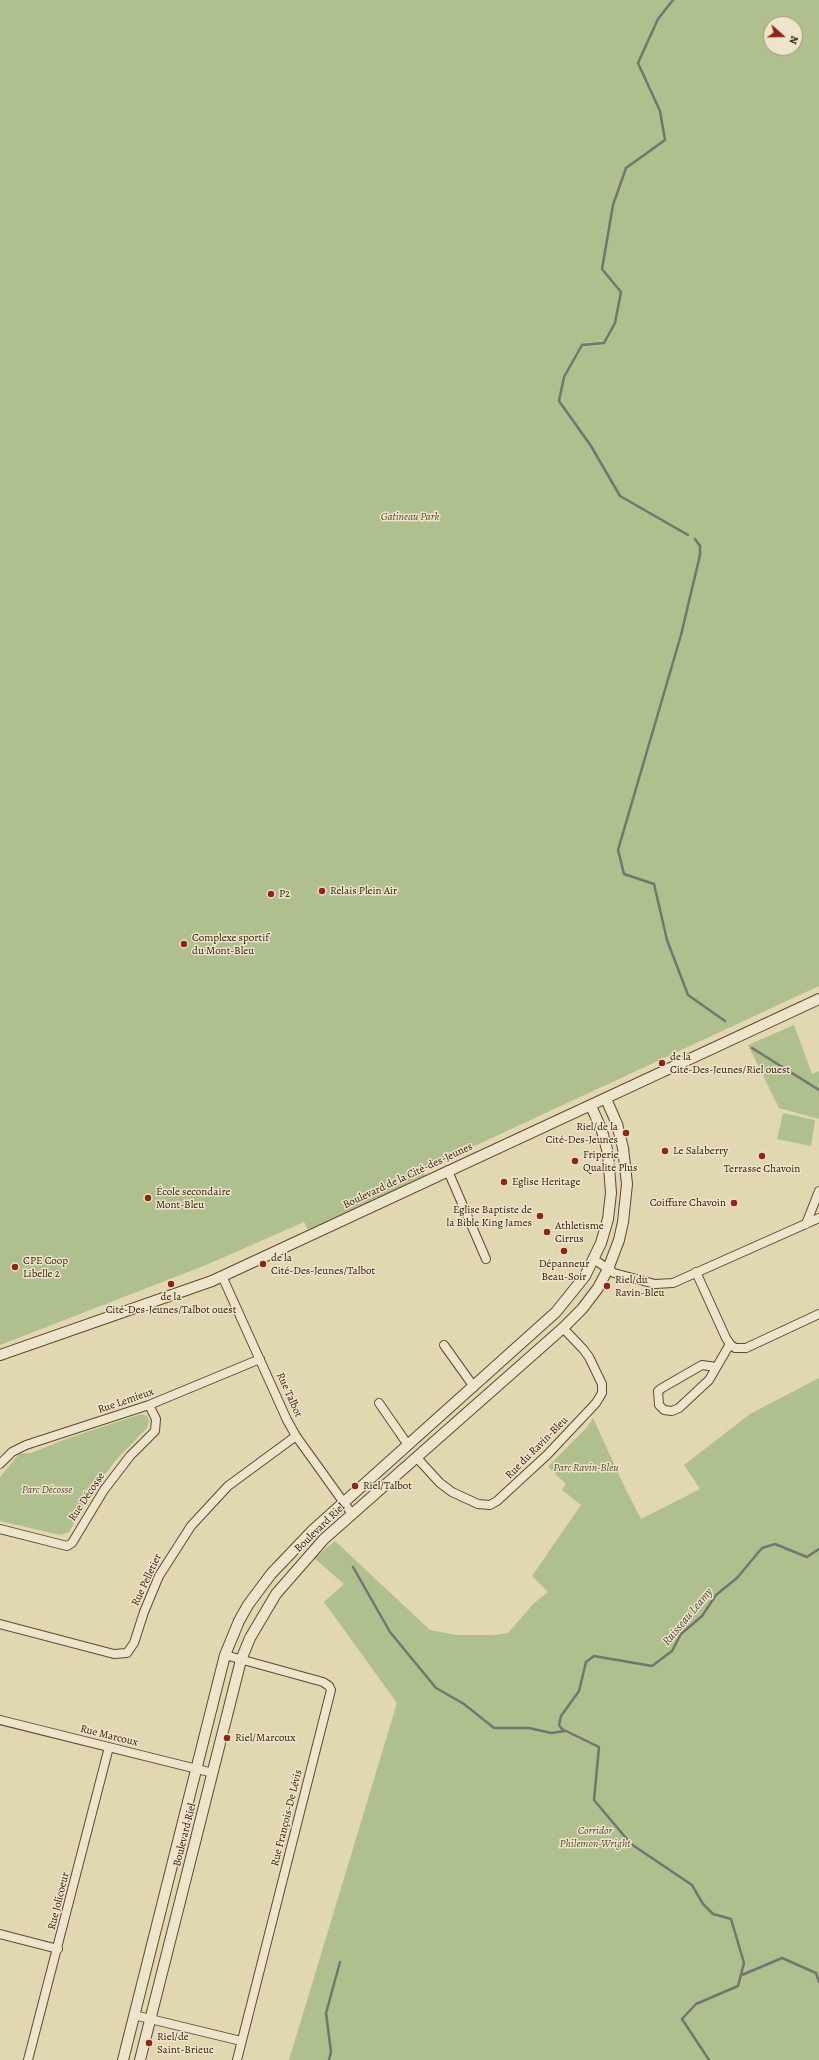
<!DOCTYPE html>
<meta charset="utf-8">
<style>
body{margin:0}
#map{position:relative;width:819px;height:2060px;overflow:hidden;background:#e1d7b1;font-family:Alegreya,serif}
canvas{display:block}
.north{position:absolute;left:763px;top:16px;width:40px;height:40px;box-sizing:border-box;background:#ece5cc;border:1px solid #a4927c;border-radius:50%;rotate:110deg;font-size:11px;font-weight:700;line-height:16px;text-align:center;color:#371505}
.north::after{content:'';display:block;margin:auto;width:14px;height:18px;background:#8f2418;clip-path:polygon(50% 0,100% 100%,50% 72%,0 100%)}
</style>
<div id="map">
<canvas width="819" height="2060"></canvas>
<div class="north">N</div>
</div>
<script>
const context = document.querySelector('canvas').getContext('2d');
context.lineJoin = 'round';
function fill(path, color) { context.fillStyle = color; context.fill(path, 'evenodd'); }
const shape = rows => new Path2D(rows.map(r => 'M' + r).join(''));
function strokePath(path, color, width, dash) { context.strokeStyle = color; context.lineWidth = width; context.lineCap = dash ? 'butt' : 'round'; context.setLineDash(dash || []); context.stroke(path); }
function write(font, color, halo, rows, align = 'center') {
  context.font = font + ' Alegreya,serif'; context.lineWidth = 3; context.setLineDash([]); context.textBaseline = 'middle'; context.strokeStyle = halo; context.fillStyle = color; for (const [text, x, y, turn = 0] of rows) {
    context.save(); context.translate(x, y); context.rotate((+turn || 0) * Math.PI / 180); context.textAlign = isNaN(turn) ? turn : align; if (halo) context.strokeText(text, 0, 0); context.fillText(text, 0, 0); context.restore();
  }
}
const green = shape([
 [0,0,819,0,819,986,423,1170,426,1181,310,1234,304,1222,206,1265,0,1345],
 [771,24,795,24,795,48,771,48],
 [794,1025,812,1074,819,1071,819,1119,779,1108,748,1045],
 [783,1113,815,1120,811,1146,777,1139],
 [819,1378,819,2060,289,2060,397,1703,324,1602,344,1584,314,1558,335,1541,430,1630,456,1635,495,1635,508,1633,534,1603,548,1592,532,1576,581,1505,562,1490,566,1484,548,1467,587,1427,593,1418,625,1488,641,1519,700,1489,684,1465,750,1414],
 [141,1414,147,1416,149,1420,147,1428,115,1461,94,1490,69,1532,60,1535,0,1521,0,1477,19,1454,31,1453,66,1439]
]);
const stream = shape([
 [673,0,658,19,638,63,660,111,665,140,626,168,613,205,602,269,621,292,615,323,604,343,582,345,564,377,559,401,591,446,620,496,688,535],
 [695,539,700,546,700,555,681,635,618,850,624,874,654,884,667,940,688,995,725,1021],
 [752,1048,819,1090],
 [353,1567,390,1632,436,1688,464,1704,494,1728,529,1728,551,1733,565,1731],
 [742,1975,782,1958,816,1973,819,1982],
 [329,2060,331,2052,326,2013,340,1962],
 [709,2060,682,2019,696,2004,738,1986,744,1963,731,1919,713,1914,703,1904,692,1885,631,1844,594,1800,599,1747,562,1729,559,1725,561,1716,579,1691,586,1662,594,1656,652,1666,672,1651,681,1634,702,1616,716,1595,737,1578,762,1548,775,1544,807,1557,819,1549]
]);
const minor = shape([
 [448,1171,486,1259],
 [806,1224,819,1191],
 [595,1260,614,1273,655,1284,673,1283,819,1218],
 [696,1272,726,1338,730,1344,735,1348,746,1348,819,1314],
 [222,1276,287,1420,296,1436,352,1514],
 [444,1345,474,1387],
 [716,1367,702,1365,662,1388,658,1391,659,1405,664,1410,672,1411,679,1408,709,1380,730,1344],
 [379,1403,408,1445],
 [417,1458,440,1483,452,1492,478,1504,490,1505,497,1501,547,1455,596,1403,602,1393,602,1384,589,1357,583,1349,563,1328],
 [0,1464,12,1452,26,1445,149,1405,260,1359],
 [0,1529,67,1546,72,1543,104,1490,130,1456,155,1431,156,1419,149,1405],
 [0,1624,114,1654,127,1653,134,1643,144,1612,159,1576,191,1526,228,1486,296,1436],
 [225,1655,323,1682,329,1686,331,1690,237,2060],
 [0,1720,213,1773],
 [0,1934,58,1949],
 [134,2015,241,2041],
 [28,2060,109,1747]
]);
const tertiary = shape([
 [0,1355,212,1281,819,999],
 [123,2060,225,1655,239,1621,248,1605,271,1574,313,1530,556,1312,585,1276,601,1243,608,1219,611,1193,608,1153,602,1131,591,1106],
 [140,2060,241,1660,250,1638,276,1594,324,1539,563,1328,582,1309,598,1288,608,1269,619,1240,623,1222,627,1184,623,1148,617,1124,606,1099]
]);
const markers = [
 [322,891,4,"#8f2418"],
 [271,894,4,"#8f2418"],
 [184,944,4,"#8f2418"],
 [662,1063,4,"#8f2418"],
 [626,1133,4,"#8f2418"],
 [665,1151,4,"#8f2418"],
 [762,1156,4,"#8f2418"],
 [575,1161,4,"#8f2418"],
 [504,1182,4,"#8f2418"],
 [148,1198,4,"#8f2418"],
 [734,1203,4,"#8f2418"],
 [540,1216,4,"#8f2418"],
 [547,1232,4,"#8f2418"],
 [564,1251,4,"#8f2418"],
 [263,1264,4,"#8f2418"],
 [15,1267,4,"#8f2418"],
 [171,1284,4,"#8f2418"],
 [607,1286,4,"#8f2418"],
 [355,1486,4,"#8f2418"],
 [227,1738,4,"#8f2418"],
 [149,2043,4,"#8f2418"]
];
const parkNames = [
 ["Gatineau Park",410,517],
 ["Parc Ravin-Bleu",586,1468],
 ["Parc Décosse",47,1490],
 ["Corridor",595,1831],
 ["Philemon-Wright",595,1844]
];
const poiNames = [
 ["Relais Plein Air",330,891],
 ["P2",279,894],
 ["Complexe sportif",192,938],
 ["du Mont-Bleu",192,951],
 ["de la",670,1057],
 ["Cité-Des-Jeunes/Riel ouest",670,1070],
 ["Riel/de la",618,1127,"right"],
 ["Cité-Des-Jeunes",618,1140,"right"],
 ["Le Salaberry",673,1151],
 ["Friperie",583,1155],
 ["Qualité Plus",583,1168],
 ["Terrasse Chavoin",762,1169,"center"],
 ["Eglise Heritage",512,1182],
 ["École secondaire",156,1192],
 ["Mont-Bleu",156,1205],
 ["Coiffure Chavoin",726,1203,"right"],
 ["Eglise Baptiste de",532,1210,"right"],
 ["la Bible King James",532,1223,"right"],
 ["Athletisme",555,1226],
 ["Cirrus",555,1239],
 ["de la",271,1258],
 ["Cité-Des-Jeunes/Talbot",271,1271],
 ["CPE Coop",23,1261],
 ["Libelle 2",23,1274],
 ["Dépanneur",564,1264,"center"],
 ["Beau-Soir",564,1277,"center"],
 ["Riel/du",615,1280],
 ["Ravin-Bleu",615,1293],
 ["de la",171,1297,"center"],
 ["Cité-Des-Jeunes/Talbot ouest",171,1310,"center"],
 ["Riel/Talbot",363,1486],
 ["Riel/Marcoux",235,1738],
 ["Riel/de",157,2037],
 ["Saint-Brieuc",157,2050]
];
const streetNames = [
 ["Boulevard de la Cité-des-Jeunes",408,1176,-25],
 ["Rue Talbot",289,1395,66],
 ["Rue Lemieux",126,1401,-19],
 ["Rue du Ravin-Bleu",537,1448,-45],
 ["Rue Décosse",87,1497,-56],
 ["Boulevard Riel",320,1528,-44],
 ["Rue Pelletier",147,1580,-65],
 ["Rue Marcoux",109,1736,14],
 ["Rue François-De Lévis",287,1818,-76],
 ["Boulevard Riel",185,1835,-76],
 ["Rue Jolicoeur",59,1901,-76]
];
const waterNames = [
 ["Ruisseau Leamy",688,1617,-50]
];
fill(green, '#b0bf8e');
strokePath(stream, '#727670', 2.5);
strokePath(minor, '#624630', 10);
strokePath(tertiary, '#624630', 12);
strokePath(minor, '#ece5cc', 8);
strokePath(tertiary, '#ece5cc', 10);
for (const [x, y, r, color] of markers) { const dot = new Path2D(); dot.arc(x, y, r, 0, 2 * Math.PI); context.fillStyle = color; context.fill(dot); strokePath(dot, '#ece5cc', 1.5); }
write('italic 11px', '#5b482e', '#ece5cc', parkNames);
write('11px', '#371505', '#ece5cc', poiNames, 'left');
write('11px', '#371505', '#ece5cc', streetNames);
write('italic 12px', '#55453b', '#ece5cc', waterNames);
</script>
